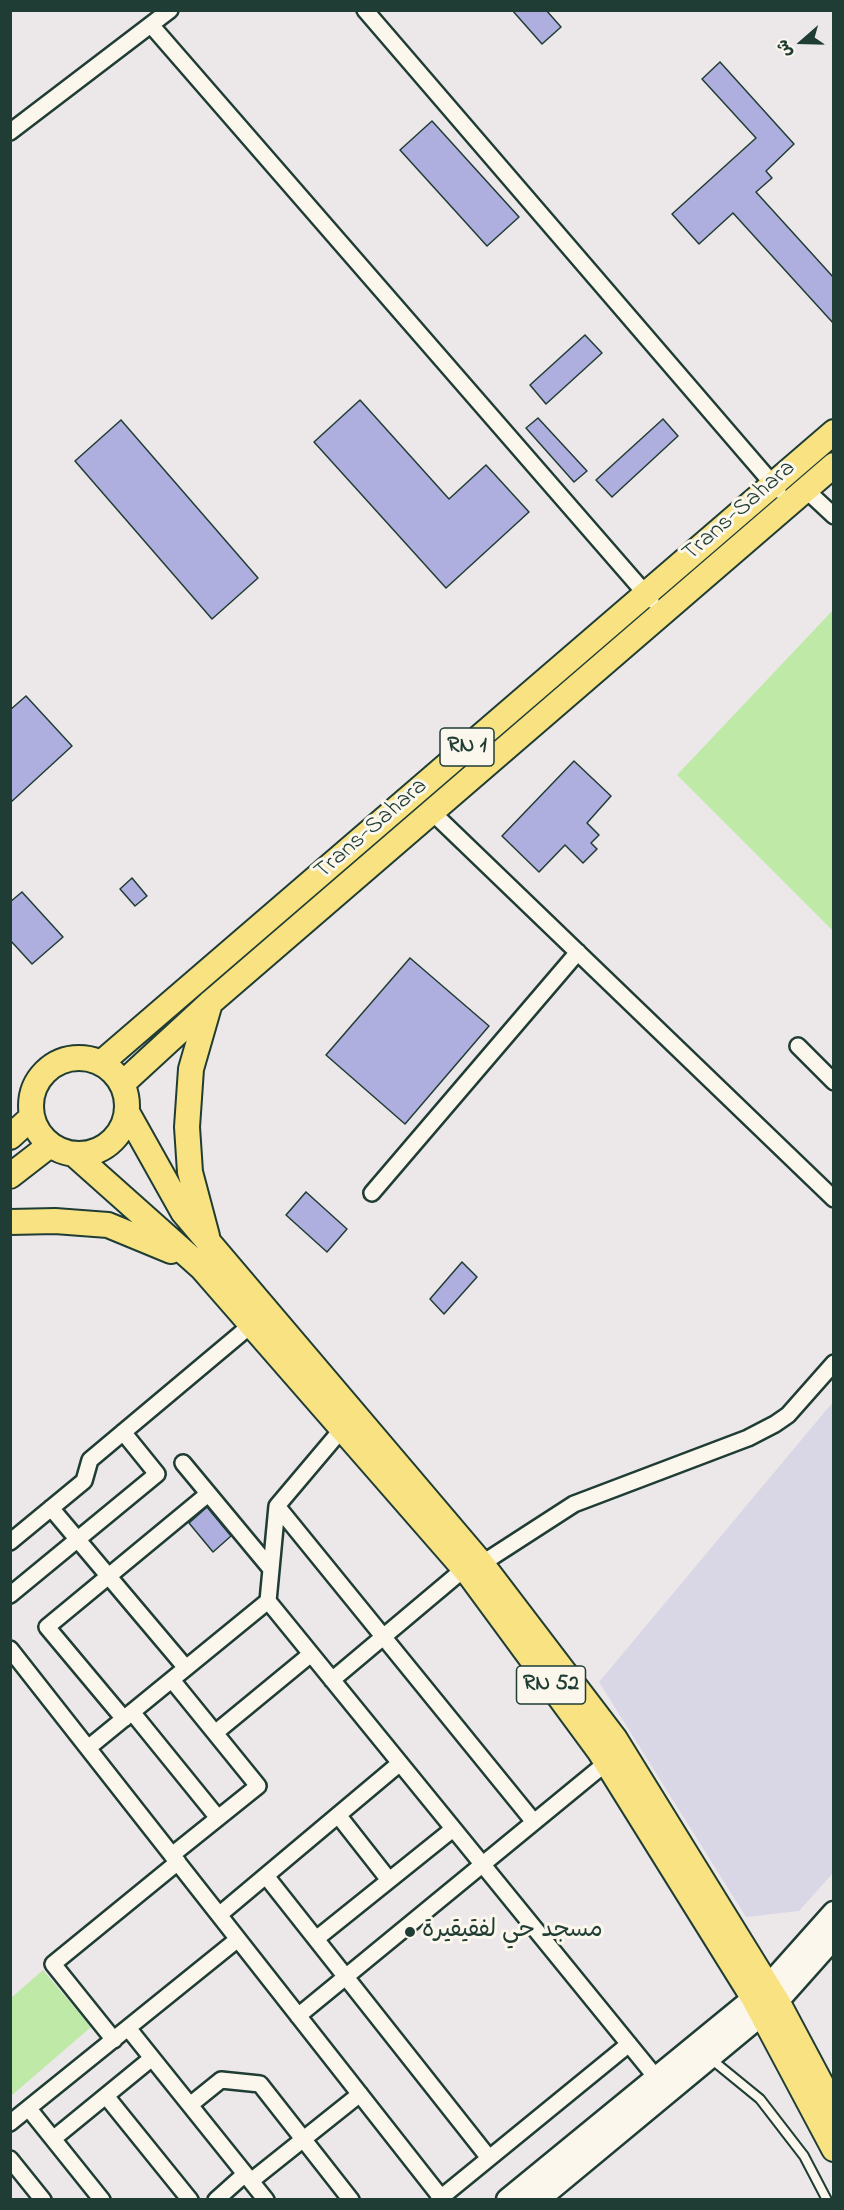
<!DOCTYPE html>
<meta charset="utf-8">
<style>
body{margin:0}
#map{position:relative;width:844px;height:2210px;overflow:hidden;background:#ece8e9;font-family:"Indie Flower","Playpen Sans Arabic",sans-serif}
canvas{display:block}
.frame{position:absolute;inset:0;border:12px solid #1f3d34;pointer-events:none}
.north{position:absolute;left:772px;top:12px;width:60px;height:60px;-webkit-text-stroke:4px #fbf7ec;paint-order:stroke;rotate:250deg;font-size:16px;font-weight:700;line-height:24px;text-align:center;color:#1f3d34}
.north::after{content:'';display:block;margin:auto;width:21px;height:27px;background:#1f3d34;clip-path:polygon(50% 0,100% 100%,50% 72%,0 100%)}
</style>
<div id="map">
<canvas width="844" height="2210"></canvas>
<div class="frame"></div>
<div class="north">ش</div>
</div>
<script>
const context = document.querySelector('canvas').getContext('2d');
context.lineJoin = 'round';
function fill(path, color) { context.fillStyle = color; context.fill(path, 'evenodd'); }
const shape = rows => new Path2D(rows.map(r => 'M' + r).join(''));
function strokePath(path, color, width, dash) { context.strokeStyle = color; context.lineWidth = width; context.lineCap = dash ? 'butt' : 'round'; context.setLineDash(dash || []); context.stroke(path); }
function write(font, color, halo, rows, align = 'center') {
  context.font = font + ' "Indie Flower","Playpen Sans Arabic",sans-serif'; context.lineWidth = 6; context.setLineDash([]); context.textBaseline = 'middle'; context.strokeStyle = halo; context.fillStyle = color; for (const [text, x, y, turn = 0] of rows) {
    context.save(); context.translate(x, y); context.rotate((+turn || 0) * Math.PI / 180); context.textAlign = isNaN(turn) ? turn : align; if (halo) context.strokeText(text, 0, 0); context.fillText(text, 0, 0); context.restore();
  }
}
const built = shape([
 [833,1402,833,1873,799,1911,746,1917,599,1682]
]);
const green = shape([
 [833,610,833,931,677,775],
 [43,1970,91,2027,11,2096,11,1998]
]);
const building = shape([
 [512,10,546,10,561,27,542,44,512,10],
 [720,62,794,144,766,171,772,178,756,192,834,278,834,324,733,213,699,244,672,214,756,138,702,79,720,62],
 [432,121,519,217,487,246,400,150,432,121],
 [585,335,602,353,546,404,530,385,585,335],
 [360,400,449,499,486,465,529,512,446,588,314,442,360,400],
 [538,418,587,471,574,482,526,428,538,418],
 [663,419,678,436,612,497,596,480,663,419],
 [121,420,258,578,212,619,75,461,121,420],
 [26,696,72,746,10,803,10,710,26,696],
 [574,761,611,796,587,823,599,835,591,843,597,849,583,863,565,845,539,872,502,836,574,761],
 [132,878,147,896,135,906,120,889,132,878],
 [22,892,63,937,32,964,10,940,10,902,22,892],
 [410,958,489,1026,405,1124,326,1055,410,958],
 [306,1192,347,1229,327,1252,286,1215,306,1192],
 [462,1262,477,1277,444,1314,430,1299,462,1262],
 [207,1507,231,1536,213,1552,189,1523,207,1507]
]);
const service = shape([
 [711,2059,760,2099,804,2156,827,2200]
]);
const minor = shape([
 [365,10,778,490],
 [151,25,651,600],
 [10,132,170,10],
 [805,489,834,516],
 [432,812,834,1199],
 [798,1046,834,1082],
 [372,1193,578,952],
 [342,1429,277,1506,268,1601,663,2086],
 [183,1463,271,1569],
 [277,1506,534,1822],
 [51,1508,186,1668],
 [10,1542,84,1481,90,1460,251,1325],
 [475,1568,574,1504,748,1438,775,1424,788,1415,834,1363],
 [10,1595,157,1474,123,1432],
 [10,1649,443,2200],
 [172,1680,258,1786,172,1855],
 [332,1680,464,1569],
 [132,1712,218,1818],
 [124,1719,47,1627,208,1494],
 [215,1733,311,1654],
 [88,1748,268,1601],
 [338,1815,389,1880],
 [266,1876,489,2158],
 [219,1915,400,1763],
 [316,1939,453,1829],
 [298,2016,606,1763],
 [128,2028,266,2200],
 [114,2040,53,1964,178,1862],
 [106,2096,190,2200],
 [190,2105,221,2080,260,2084,351,2200],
 [29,2109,102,2200],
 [10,2123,238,1939],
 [53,2139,152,2058],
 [10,2159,43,2200],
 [251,2181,360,2094],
 [216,2200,245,2174],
 [438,2200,629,2044]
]);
const secondary = shape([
 [508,2200,768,1987,834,1913],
 [537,2200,777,2001,834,1937]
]);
const primary = shape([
 '31 1106a48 48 0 1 1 96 0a48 48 0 1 1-96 0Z',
 [101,1063,834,432],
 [122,1084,210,1003,834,465],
 [127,1112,183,1212,481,1563,615,1739,777,2001,834,2108],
 [10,1137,32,1117],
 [74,1154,202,1268,469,1574,600,1752,754,1999,834,2149],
 [10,1176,50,1145],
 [10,1222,55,1221,108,1225,171,1251],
 [207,1236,190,1172,187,1127,191,1069,210,1003]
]);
const markers = [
 [410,1932,6,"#1f3d34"]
];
const shields = [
 [467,747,54],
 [551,1685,69]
];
const shieldNames = [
 ["RN 1",467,747],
 ["RN 52",551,1685]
];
const streetNames = [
 ["Trans-Sahara",740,512,-41],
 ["Trans-Sahara",372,830,-41]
];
const poiNames = [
 ["مسجد حي لفقيقيرة",422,1932]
];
fill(built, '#d9d7e6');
fill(green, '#bee9a6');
fill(building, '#aeaedf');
strokePath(building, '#1f3d34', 1.5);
strokePath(service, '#1f3d34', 12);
strokePath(minor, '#1f3d34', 20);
strokePath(secondary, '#1f3d34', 27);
strokePath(primary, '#1f3d34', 28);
strokePath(service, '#fbf7ec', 8);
strokePath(minor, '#fbf7ec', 15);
strokePath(secondary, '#fbf7ec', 22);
strokePath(primary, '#f8e281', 24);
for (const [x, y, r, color] of markers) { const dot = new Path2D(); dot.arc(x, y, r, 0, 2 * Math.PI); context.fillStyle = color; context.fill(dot); strokePath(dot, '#fbf7ec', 2); }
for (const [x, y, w] of shields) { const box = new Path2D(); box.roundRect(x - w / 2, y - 19, w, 38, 4.5); context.fillStyle = '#fbf7ec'; context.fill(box); strokePath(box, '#1f3d34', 1.5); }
write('bold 22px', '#1f3d34', null, shieldNames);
write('24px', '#1f3d34', '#fbf7ec', streetNames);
write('24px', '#1f3d34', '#fbf7ec', poiNames, 'left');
</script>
